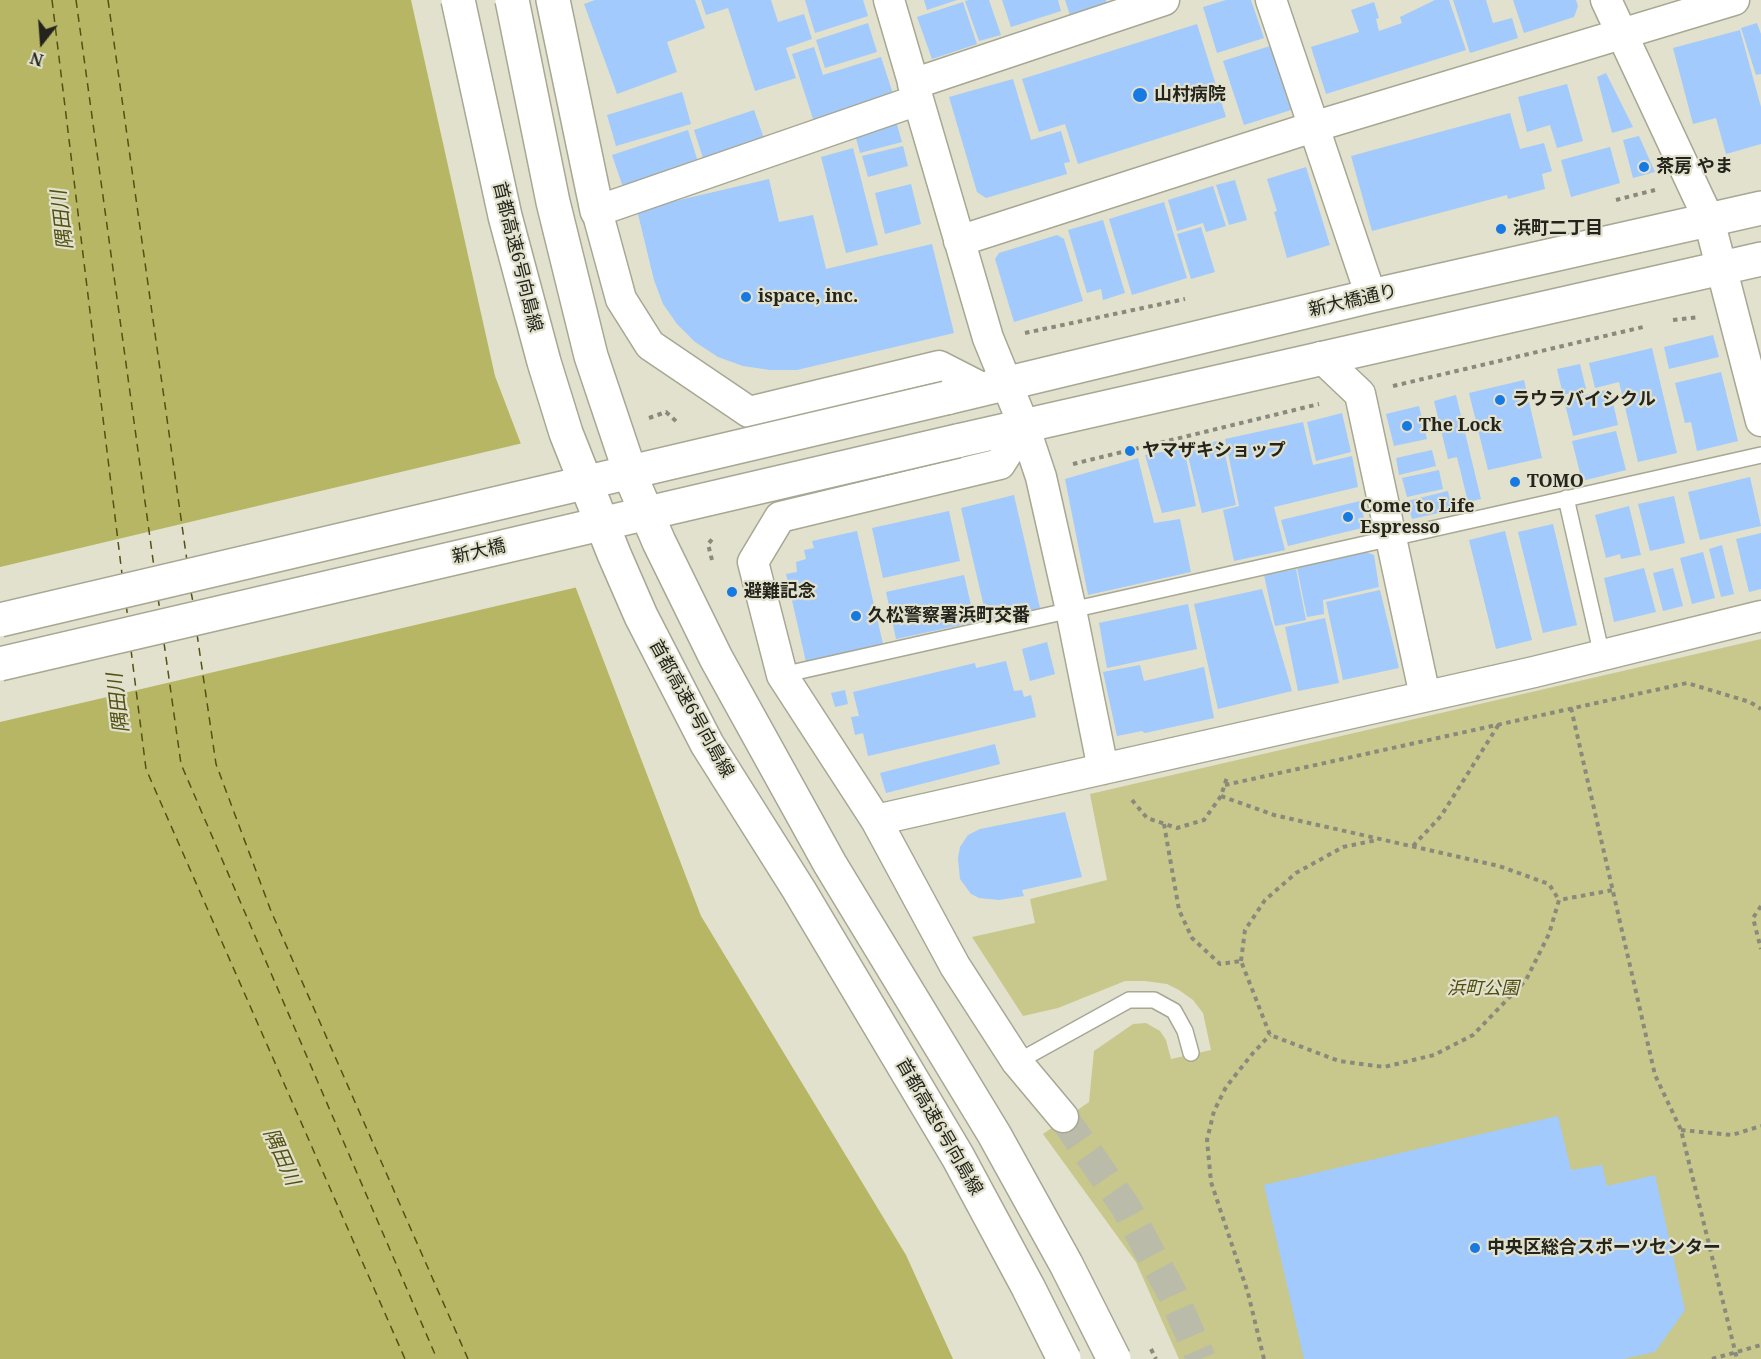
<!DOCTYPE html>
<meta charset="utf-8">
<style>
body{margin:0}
#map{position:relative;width:1761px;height:1359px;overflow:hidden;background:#e1e1cd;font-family:"Noto Serif",serif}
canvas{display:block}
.north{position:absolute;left:12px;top:12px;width:60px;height:60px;-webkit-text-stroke:4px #e1e1cd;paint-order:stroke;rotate:197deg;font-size:16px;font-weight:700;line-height:24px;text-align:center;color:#24241c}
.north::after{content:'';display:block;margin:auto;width:21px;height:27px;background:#24241c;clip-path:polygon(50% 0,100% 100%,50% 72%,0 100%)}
</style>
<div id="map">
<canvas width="1761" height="1359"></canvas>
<div class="north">N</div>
</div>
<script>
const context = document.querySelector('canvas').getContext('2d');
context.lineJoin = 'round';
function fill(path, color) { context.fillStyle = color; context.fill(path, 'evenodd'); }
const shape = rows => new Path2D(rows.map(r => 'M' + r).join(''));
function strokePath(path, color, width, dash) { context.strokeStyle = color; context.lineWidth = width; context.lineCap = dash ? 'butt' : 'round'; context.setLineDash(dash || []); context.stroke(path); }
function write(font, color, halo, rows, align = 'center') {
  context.font = font + ' "Noto Serif","Noto Sans JP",serif'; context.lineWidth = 4.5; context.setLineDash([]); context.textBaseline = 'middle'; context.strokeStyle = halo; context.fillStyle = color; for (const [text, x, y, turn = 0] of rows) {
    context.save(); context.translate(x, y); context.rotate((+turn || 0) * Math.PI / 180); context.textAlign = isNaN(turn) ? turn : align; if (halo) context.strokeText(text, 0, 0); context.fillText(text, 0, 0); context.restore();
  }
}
const green = shape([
 [1761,639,1761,1359,1179,1359,1136,1262,1043,1134,1089,1102,1094,1051,1133,1024,1146,1023,1160,1031,1166,1040,1171,1059,1211,1050,1203,1013,1193,1000,1179,990,1167,984,1145,981,1125,981,1058,1008,1023,1016,972,937,1035,923,1030,899,1107,880,1090,794]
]);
const water = shape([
 [0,0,411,0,495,376,701,916,906,1255,953,1359,0,1359]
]);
const pier = shape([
 [523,443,578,587,0,722,0,567]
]);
const ferry = shape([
 [52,0,122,574],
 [76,0,154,567],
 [108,0,187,561],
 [191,592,193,602],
 [158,598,160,611],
 [126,605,128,618],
 [197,634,216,764,271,911,468,1359],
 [164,643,181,764,437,1359],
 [131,650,146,769,405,1359]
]);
const building = shape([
 [595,0,695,0,705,28,667,42,677,72,617,94,584,4],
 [701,0,771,0,778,22,804,14,812,39,786,48,796,78,755,91,728,8,706,15],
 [805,0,863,0,868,16,815,33],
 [924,0,957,0,927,10],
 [969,0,989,0,1001,35,979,41,965,1],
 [1002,0,1058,0,1061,11,1011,27],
 [1065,0,1106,0,1107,3,1070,15],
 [1226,0,1251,0,1264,38,1217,53,1203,7],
 [1435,0,1449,0,1466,50,1326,94,1311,47,1359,32,1351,10,1374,2,1379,18,1376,19,1379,31,1402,23,1400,17],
 [1453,0,1486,0,1493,23,1512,18,1518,38,1470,53],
 [1513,0,1576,0,1578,6,1574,17,1524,33],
 [963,2,977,44,932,59,917,17],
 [868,23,877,52,825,68,816,40],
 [1757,23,1761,34,1761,74,1756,75,1741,28],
 [1197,24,1226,117,1078,164,1065,124,1039,132,1022,79],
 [1740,30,1761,107,1761,144,1726,154,1716,118,1693,124,1673,48],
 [1270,46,1291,110,1244,125,1223,61],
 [814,47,823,75,881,57,894,97,814,122,792,54],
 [1606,73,1633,127,1612,133,1597,77],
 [1013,79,1031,140,1061,131,1070,162,1064,163,1067,174,986,198,977,192,949,97],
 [1567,84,1583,141,1557,148,1550,125,1527,132,1518,97],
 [682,92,691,124,616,146,607,115],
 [754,110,765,141,704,161,694,130],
 [1510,113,1520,149,1544,143,1552,171,1542,174,1545,189,1508,199,1507,195,1372,231,1351,156],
 [896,121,902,142,860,153,854,131],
 [688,130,699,165,624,190,612,155],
 [1639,136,1655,172,1633,178,1623,140],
 [903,146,908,166,868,177,862,156],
 [1610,147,1620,183,1571,197,1561,160],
 [853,148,878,245,846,253,821,157],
 [1306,167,1330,245,1287,258,1274,212,1277,211,1267,179],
 [769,179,779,222,813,215,826,269,932,244,954,333,797,370,770,370,743,366,718,357,695,342,677,324,663,304,654,280,637,210],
 [1235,180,1247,220,1229,225,1216,185],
 [911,184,921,224,885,234,875,193],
 [1213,186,1226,226,1206,232,1203,223,1177,231,1168,200],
 [1164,202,1187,278,1132,295,1109,219],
 [1103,220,1125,293,1103,300,1101,289,1087,293,1068,230],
 [1201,227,1215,272,1191,279,1177,234],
 [1057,235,1064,239,1083,301,1014,322,995,259,999,253],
 [1713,335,1719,357,1669,369,1664,347],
 [1652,348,1677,453,1638,462,1619,382,1595,388,1589,363],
 [1580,364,1586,389,1563,395,1557,369],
 [1721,372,1738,441,1697,451,1691,422,1685,423,1675,383],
 [1524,380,1542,458,1488,470,1469,393],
 [1610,389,1618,425,1573,436,1564,400],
 [1456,395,1481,499,1468,502,1457,457,1448,459,1434,401],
 [1419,406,1427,439,1394,446,1386,414],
 [1342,413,1351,452,1316,461,1307,422],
 [1303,422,1313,465,1352,456,1358,487,1274,507,1285,550,1234,561,1223,510,1239,506,1225,439],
 [1616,431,1626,470,1582,481,1572,441],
 [1222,440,1236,505,1202,513,1186,448],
 [1184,448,1196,506,1162,513,1145,455],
 [1432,450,1436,466,1399,475,1396,458],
 [1138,458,1154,523,1180,519,1191,572,1088,595,1065,479],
 [1439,470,1443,489,1407,497,1402,478],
 [1750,477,1761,526,1700,540,1688,492],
 [1448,491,1452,510,1412,519,1407,501],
 [1014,495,1040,608,987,620,961,508],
 [1674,496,1685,543,1650,551,1638,504],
 [1360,501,1366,527,1288,546,1281,520],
 [1629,506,1641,555,1621,559,1620,554,1606,558,1595,515],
 [949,511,960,561,883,578,872,528],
 [1553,524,1577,625,1543,633,1518,532],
 [857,531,883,644,806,662,786,574,797,572,796,562,806,559,804,550,814,548,812,541],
 [1505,531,1532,640,1496,649,1469,540],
 [1761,533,1761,589,1749,592,1736,539],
 [1722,545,1734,594,1721,597,1709,549],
 [1363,551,1374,555,1379,587,1323,600,1324,614,1307,617,1297,568],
 [1703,552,1715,598,1692,604,1680,558],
 [1644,568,1656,612,1614,622,1604,578],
 [1673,568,1683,606,1663,611,1653,573],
 [1296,569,1306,620,1275,626,1264,575],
 [964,575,975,622,896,639,886,592],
 [1262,589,1292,691,1218,709,1194,604],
 [1380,590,1399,668,1343,680,1326,602],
 [1188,604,1197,649,1107,668,1099,623],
 [1325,618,1339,683,1298,691,1285,627],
 [1047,642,1055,674,1030,681,1022,649],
 [1006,661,1014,691,1022,690,1024,697,1031,695,1036,717,868,756,863,733,855,735,851,717,859,716,853,692,975,663,976,668],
 [1140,665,1144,681,1204,667,1214,718,1145,733,1142,731,1117,736,1103,672],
 [845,690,848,704,835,707,831,693],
 [995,744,1000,764,886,793,880,773],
 [1065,812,1082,877,1022,890,1024,896,999,900,979,898,971,894,960,879,958,858,960,847,968,835,980,829],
 [1558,1116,1571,1170,1602,1165,1607,1186,1655,1175,1685,1310,1655,1352,1623,1359,1304,1359,1264,1185]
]);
const streetTunnel = shape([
 [1063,1117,1125,1206,1173,1295,1201,1359]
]);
const path = shape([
 [1616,200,1655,190],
 [1673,320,1699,317],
 [1025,333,1185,299],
 [1393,386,1643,327],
 [649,418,666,412,678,423],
 [1073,464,1319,404],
 [712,560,708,544,714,537],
 [1571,708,1655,1075,1681,1130,1737,1359],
 [1225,785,1687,683,1750,702,1761,709],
 [1221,796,1274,815,1499,866,1549,884,1559,900],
 [1132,800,1147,818,1177,828,1204,820,1221,796,1227,777],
 [1164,824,1179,910,1192,938,1220,964,1241,961,1270,1035,1339,1061,1384,1067,1434,1055,1473,1035,1526,980,1549,934,1559,900,1613,890],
 [1413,846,1441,816,1499,724],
 [1761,906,1753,918,1761,949],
 [1241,961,1245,930,1265,900,1296,873,1343,847,1377,840],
 [1681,1130,1732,1135,1761,1126],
 [1151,1349,1156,1359],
 [1264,1359,1248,1293,1211,1182,1207,1140,1214,1111,1226,1087,1253,1053,1270,1035],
 [1712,1359,1761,1345]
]);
const lane = shape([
 [1566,498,1602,656],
 [782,675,1761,455],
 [1017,1062,1129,1000,1154,1000,1174,1011,1185,1031,1191,1053]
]);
const street = shape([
 [889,0,988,338,1024,426,1041,477,1071,610,1103,769],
 [1271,0,1371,296],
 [1606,0,1709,220,1761,421],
 [913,84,1164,0],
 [918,100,597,211,621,299,650,345,749,412,939,366,984,389],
 [959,241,1313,127,1734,0],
 [1321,357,1360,394,1425,696],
 [1024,426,1000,464,780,517,753,562,782,675,876,820,955,966,1017,1062,1063,1117],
 [876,820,1534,672,1761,616]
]);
const secondary = shape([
 [553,0,597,211]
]);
const primary = shape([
 [946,398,1371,296,1761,208],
 [957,441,1761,259]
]);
const primaryBridge = shape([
 [0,620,946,398],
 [0,664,957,441]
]);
const highwayBridge = shape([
 [458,0,505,216,544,362,566,433,614,554,641,616,707,744,799,890,958,1157,1028,1287,1064,1359],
 [512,0,553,202,591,356,634,484,659,542,716,658,830,864,994,1134,1066,1264,1114,1359]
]);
const markers = [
 [1140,95,8,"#177ae2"],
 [1644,167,6,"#177ae2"],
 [1501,229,6,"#177ae2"],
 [746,297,6,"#177ae2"],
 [1500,400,6,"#177ae2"],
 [1407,426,6,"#177ae2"],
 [1130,451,6,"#177ae2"],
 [1515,482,6,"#177ae2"],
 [1348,517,6,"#177ae2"],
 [732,592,6,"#177ae2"],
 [856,616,6,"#177ae2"],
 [1475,1248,6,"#177ae2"]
];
const poiNames = [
 ["山村病院",1154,95],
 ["茶房 やま",1656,167],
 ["浜町二丁目",1513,229],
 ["ispace, inc.",758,297],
 ["ラウラバイシクル",1512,400],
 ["The Lock",1419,426],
 ["ヤマザキショップ",1142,451],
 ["TOMO",1527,482],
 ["Come to Life",1360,507],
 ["Espresso",1360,528],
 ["避難記念",744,592],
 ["久松警察署浜町交番",868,616],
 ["中央区総合スポーツセンター",1487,1248]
];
const streetNames = [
 ["首都高速6号向島線",517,257,76],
 ["新大橋通り",1353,301,-13],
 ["新大橋",479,552,-13],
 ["首都高速6号向島線",691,709,61],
 ["首都高速6号向島線",939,1127,60]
];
const parkNames = [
 ["浜町公園",1483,989]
];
const waterNames = [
 ["隅田川",63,220,-97],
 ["隅田川",119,703,-97],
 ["隅田川",281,1157,66]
];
fill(green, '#c8c88c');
fill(water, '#b7b665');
fill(pier, '#e1e1cd');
strokePath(ferry, '#535114', 1.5, [8, 6]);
fill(building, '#a2cafc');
strokePath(streetTunnel, '#bba', 30, [30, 15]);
strokePath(lane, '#a7a794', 18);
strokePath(street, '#a7a794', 33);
strokePath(secondary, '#a7a794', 36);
strokePath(primary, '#a7a794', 36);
strokePath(path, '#8a8a7c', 4, [4.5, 4.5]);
strokePath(lane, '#fff', 15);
strokePath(street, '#fff', 30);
strokePath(secondary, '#fff', 33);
strokePath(primary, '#fff', 33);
strokePath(primaryBridge, '#a7a794', 36, []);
strokePath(highwayBridge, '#a7a794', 36, []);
strokePath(primaryBridge, '#fff', 33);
strokePath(highwayBridge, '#fff', 33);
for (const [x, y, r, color] of markers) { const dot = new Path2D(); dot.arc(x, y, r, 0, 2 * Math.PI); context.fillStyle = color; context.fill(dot); strokePath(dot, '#e1e1cd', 2); }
write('bold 18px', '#24241c', '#e1e1cd', poiNames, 'left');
write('18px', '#24241c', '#e1e1cd', streetNames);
write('italic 18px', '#4f4d0e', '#e1e1cd', parkNames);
write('italic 20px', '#535114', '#e1e1cd', waterNames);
</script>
